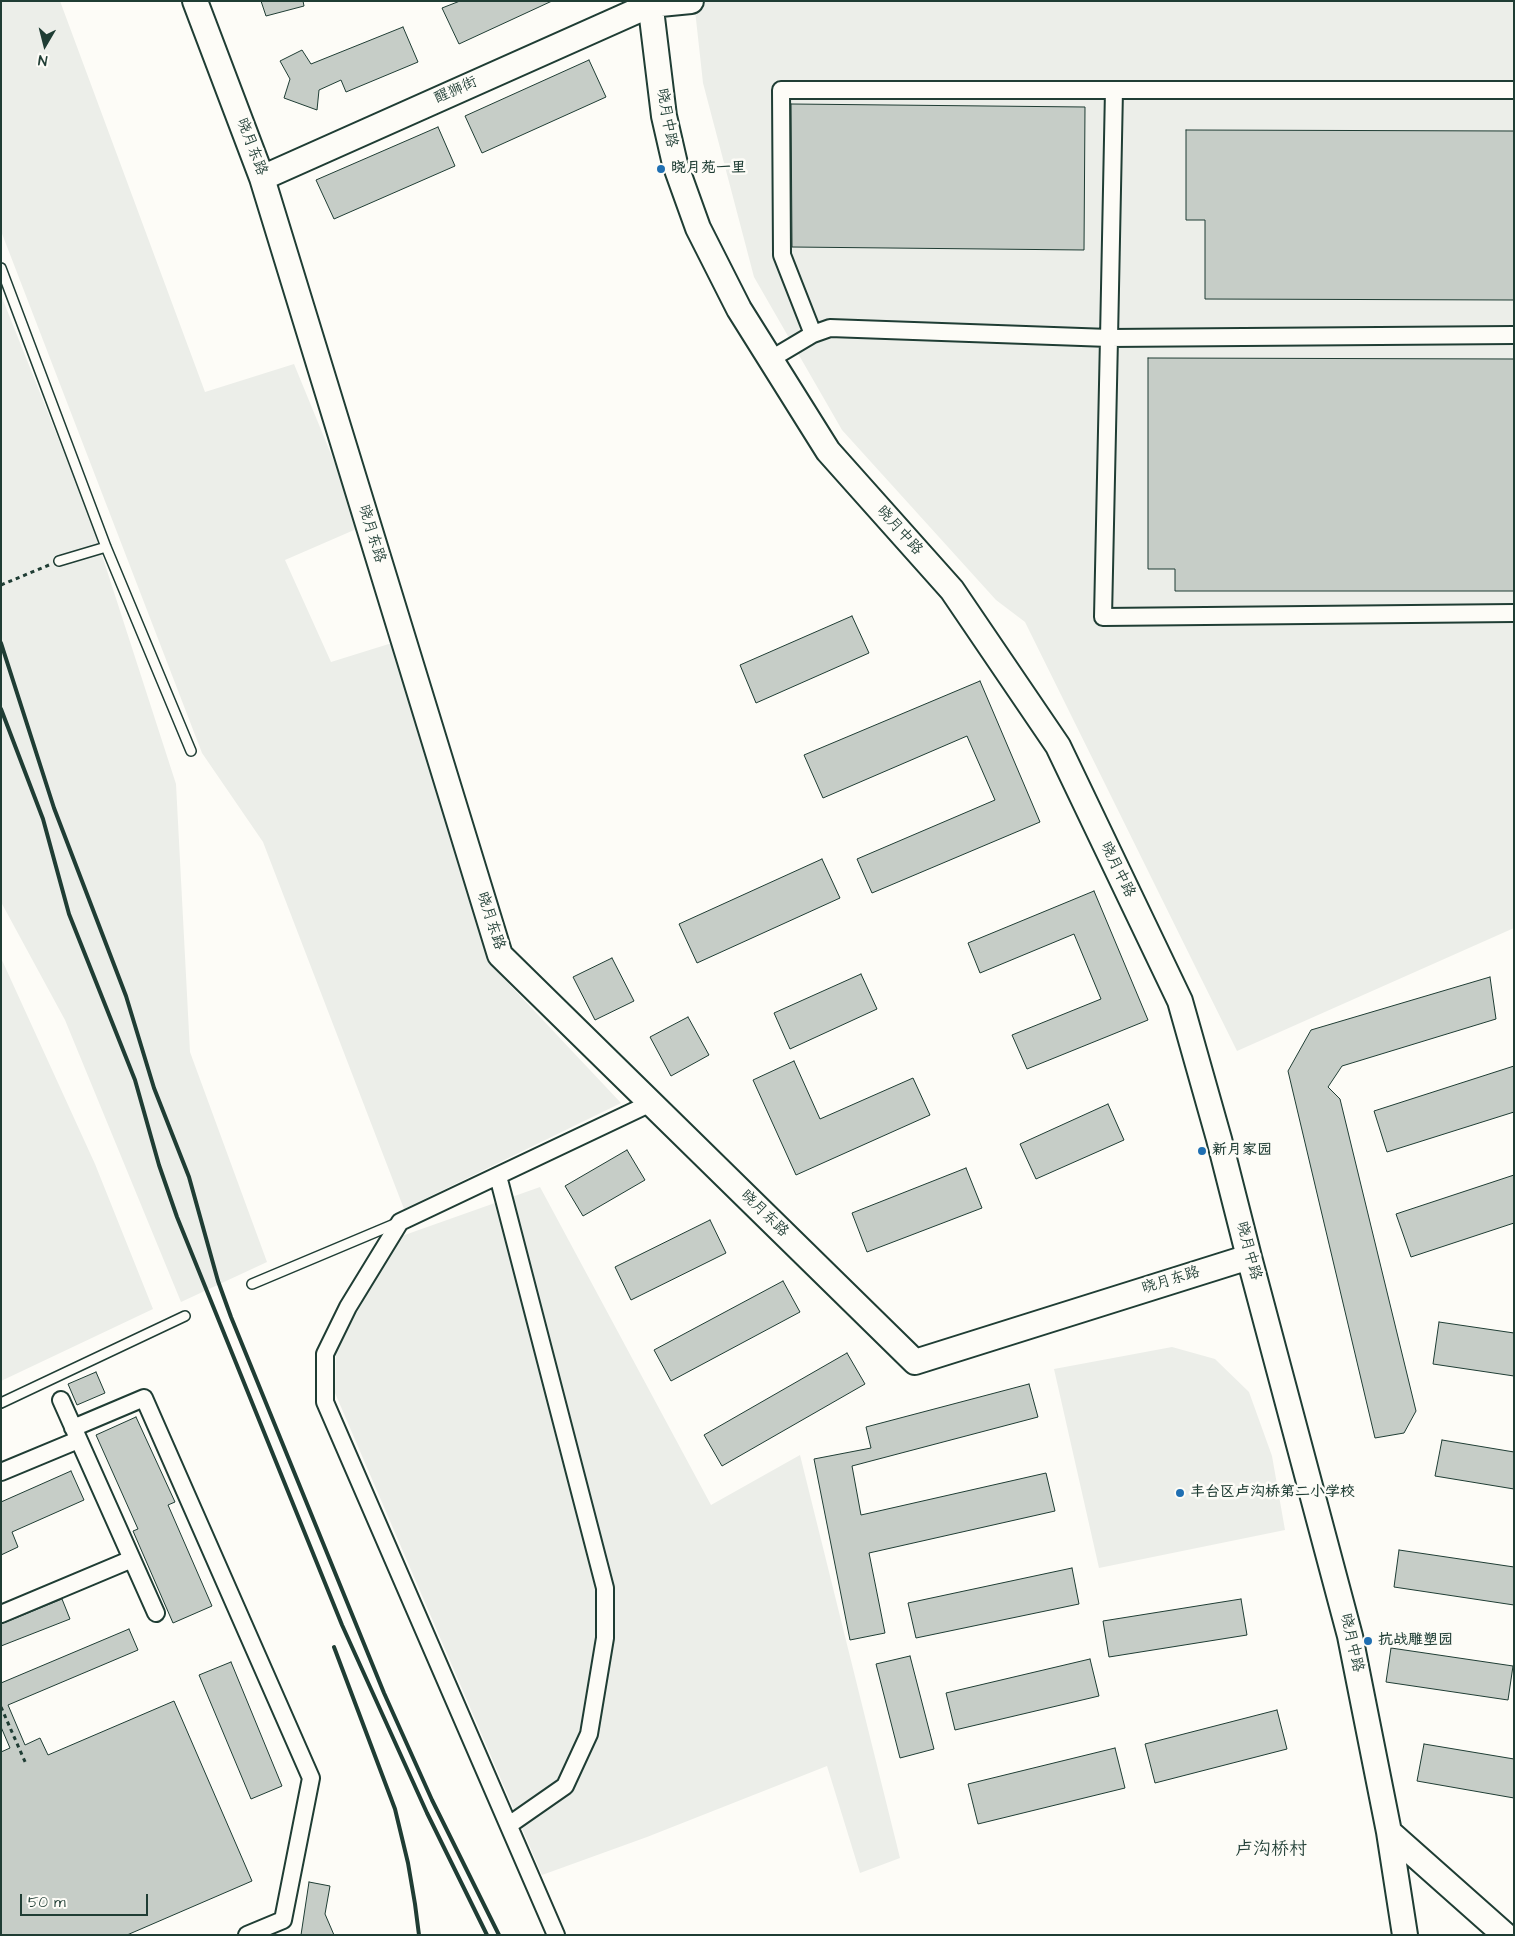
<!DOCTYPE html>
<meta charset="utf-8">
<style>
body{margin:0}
#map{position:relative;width:1515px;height:1936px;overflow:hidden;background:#fdfcf7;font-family:"Architects Daughter",sans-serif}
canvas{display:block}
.frame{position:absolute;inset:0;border:2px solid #1f3d34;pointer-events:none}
.north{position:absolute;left:20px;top:20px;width:50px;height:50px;-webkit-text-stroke:4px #fdfcf7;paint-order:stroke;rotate:188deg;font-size:14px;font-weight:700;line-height:20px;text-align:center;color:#1f3d34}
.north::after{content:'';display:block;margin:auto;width:18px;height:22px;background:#1f3d34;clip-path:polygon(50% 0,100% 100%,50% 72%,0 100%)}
.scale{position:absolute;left:20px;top:1894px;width:128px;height:22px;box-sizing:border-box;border:2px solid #1f3d34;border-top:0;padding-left:6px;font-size:15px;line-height:18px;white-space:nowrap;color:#1f3d34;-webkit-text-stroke:4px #fdfcf7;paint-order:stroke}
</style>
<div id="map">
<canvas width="1515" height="1936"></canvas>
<div class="frame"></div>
<div class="north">N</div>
<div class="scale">50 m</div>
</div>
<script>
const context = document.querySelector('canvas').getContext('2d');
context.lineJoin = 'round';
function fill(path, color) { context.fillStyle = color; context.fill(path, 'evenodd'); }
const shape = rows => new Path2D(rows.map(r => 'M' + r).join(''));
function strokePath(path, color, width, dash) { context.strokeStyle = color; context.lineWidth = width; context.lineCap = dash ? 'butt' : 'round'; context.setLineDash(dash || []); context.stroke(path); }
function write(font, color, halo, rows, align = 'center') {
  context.font = font + ' "Architects Daughter","LXGW WenKai TC",sans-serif'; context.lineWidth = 5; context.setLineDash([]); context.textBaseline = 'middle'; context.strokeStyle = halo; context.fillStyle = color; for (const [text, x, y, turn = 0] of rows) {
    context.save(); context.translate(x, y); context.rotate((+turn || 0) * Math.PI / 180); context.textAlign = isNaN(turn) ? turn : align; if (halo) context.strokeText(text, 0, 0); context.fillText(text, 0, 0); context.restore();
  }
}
const built = shape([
 [1,1,60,1,205,392,294,364,361,527,285,560,331,662,392,643,493,967,621,1103,404,1209,263,842,202,753,1,231],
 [694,1,1514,1,1514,928,1237,1051,1025,622,996,600,842,430,754,277,703,83],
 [1,295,90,518,176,784,190,1052,267,1262,181,1302,65,1020,1,902],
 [1,958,95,1164,153,1309,1,1381],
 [540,1187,711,1505,800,1455,900,1858,860,1873,827,1766,647,1837,542,1875,335,1393,336,1350,399,1237],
 [1172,1347,1215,1359,1249,1392,1272,1456,1285,1530,1099,1568,1054,1369]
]);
const building = shape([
 [261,1,303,1,304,6,266,16,261,1],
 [460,1,552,1,459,44,442,8,460,1],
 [403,27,418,62,346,92,341,80,319,90,317,110,284,98,290,79,280,61,302,50,311,64,403,27],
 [589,60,606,97,482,153,465,116,589,60],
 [791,104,1085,107,1084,250,792,247,791,104],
 [438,127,455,166,334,219,316,180,438,127],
 [1186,130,1514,131,1514,300,1205,299,1205,220,1186,220,1186,130],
 [1148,358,1514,359,1514,591,1175,591,1175,569,1148,569,1148,358],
 [852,616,869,653,756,703,740,665,852,616],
 [980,681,1040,822,872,893,857,859,995,800,967,736,823,798,804,755,980,681],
 [822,859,840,898,697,963,679,924,822,859],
 [1094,891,1148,1020,1027,1069,1012,1035,1101,999,1074,934,980,973,968,943,1094,891],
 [612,958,634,1001,595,1020,573,977,612,958],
 [861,974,877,1009,790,1049,774,1013,861,974],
 [1490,977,1496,1019,1342,1066,1328,1087,1340,1099,1416,1411,1404,1433,1375,1438,1288,1071,1311,1030,1490,977],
 [688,1017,709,1055,671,1076,650,1037,688,1017],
 [794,1061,820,1119,913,1078,930,1115,796,1175,753,1080,794,1061],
 [1514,1066,1514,1112,1387,1152,1374,1111,1514,1066],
 [1108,1104,1124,1140,1036,1179,1020,1144,1108,1104],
 [627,1150,645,1180,583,1216,565,1186,627,1150],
 [966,1168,982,1208,867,1252,852,1213,966,1168],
 [1514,1175,1514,1223,1411,1257,1396,1214,1514,1175],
 [710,1220,726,1253,631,1300,615,1267,710,1220],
 [783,1281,800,1312,671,1381,654,1350,783,1281],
 [1439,1322,1514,1333,1514,1376,1433,1364,1439,1322],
 [847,1353,865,1384,722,1466,704,1435,847,1353],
 [96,1372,105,1393,77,1405,68,1384,96,1372],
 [1029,1384,1038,1417,852,1466,861,1515,1046,1473,1055,1511,869,1553,885,1633,850,1640,814,1459,871,1448,866,1427,1029,1384],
 [136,1417,175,1502,168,1505,212,1606,173,1623,133,1531,138,1529,96,1435,136,1417],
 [1442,1440,1514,1452,1514,1489,1435,1476,1442,1440],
 [71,1471,84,1500,12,1532,18,1547,1,1555,1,1502,71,1471],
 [1399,1550,1514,1567,1514,1605,1394,1587,1399,1550],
 [1072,1568,1079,1604,916,1638,908,1603,1072,1568],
 [62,1599,70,1619,1,1646,1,1624,62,1599],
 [1241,1599,1247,1635,1109,1657,1103,1621,1241,1599],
 [129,1629,138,1650,8,1705,25,1745,40,1738,48,1755,174,1701,252,1881,127,1935,1,1935,1,1752,10,1748,1,1727,1,1683,129,1629],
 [1391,1648,1513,1666,1508,1700,1386,1682,1391,1648],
 [910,1656,934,1749,900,1758,876,1664,910,1656],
 [1090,1659,1099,1696,955,1730,946,1693,1090,1659],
 [231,1662,282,1786,251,1799,199,1675,231,1662],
 [1277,1710,1287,1749,1155,1783,1145,1744,1277,1710],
 [1424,1744,1514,1759,1514,1798,1417,1781,1424,1744],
 [1115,1748,1125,1788,978,1824,968,1784,1115,1748],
 [309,1882,330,1886,325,1914,334,1935,301,1935,309,1882]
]);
const path = shape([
 [1,585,49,565],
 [1,1707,26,1764]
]);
const lane = shape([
 [1,268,106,547,191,751],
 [59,561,106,547],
 [252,1284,397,1223],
 [1,1403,185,1316]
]);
const street = shape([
 [813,334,830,328,1109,338,1114,90],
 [1514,335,1109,338,1103,617,1514,613],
 [771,359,813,334,782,255,781,90,1514,90],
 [498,1176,605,1588,605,1638,589,1734,565,1786,509,1825],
 [61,1400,156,1613],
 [73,1428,144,1398,311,1778,283,1920,247,1935],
 [1,1472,78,1440],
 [1,1614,132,1559],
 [556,1935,325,1402,325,1354,348,1307,400,1222,651,1103]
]);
const secondary = shape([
 [195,1,262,178,500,955,915,1362,1249,1257],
 [650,1,664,116,675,164,698,228,739,309,828,451,952,590,1058,746,1180,1001,1219,1139,1249,1257,1350,1636,1389,1832,1405,1935],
 [650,5,691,1],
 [262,178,659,1],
 [1389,1832,1505,1935]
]);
const rail = shape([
 [1,643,54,808,126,996,154,1088,189,1177,218,1281,231,1317,384,1693,432,1800,499,1935],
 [1,709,43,819,69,914,135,1080,159,1165,177,1217,342,1625,427,1813,487,1935],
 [334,1647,395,1809,408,1863,415,1904,419,1935]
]);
const markers = [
 [661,169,5,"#1f6fb2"],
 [1202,1151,5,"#1f6fb2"],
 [1180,1493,5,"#1f6fb2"],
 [1368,1641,5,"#1f6fb2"]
];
const streetNames = [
 ["醒狮街",456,91,-24],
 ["晓月中路",666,118,80],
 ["晓月东路",251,147,69],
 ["晓月中路",899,531,48],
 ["晓月东路",371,534,73],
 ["晓月中路",1117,870,64],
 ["晓月东路",490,921,72],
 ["晓月东路",764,1214,44],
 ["晓月中路",1248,1251,75],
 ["晓月东路",1171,1281,-17],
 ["晓月中路",1351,1643,77]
];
const poiNames = [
 ["晓月苑一里",671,169],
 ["新月家园",1212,1151],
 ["丰台区卢沟桥第二小学校",1190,1493],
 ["抗战雕塑园",1378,1641]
];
const quarterNames = [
 ["卢沟桥村",1271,1850]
];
fill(built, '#eceee9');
fill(building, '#c6cdc7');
strokePath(building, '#1f3d34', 1);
strokePath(lane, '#1f3d34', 12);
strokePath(street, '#1f3d34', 20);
strokePath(secondary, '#1f3d34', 28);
strokePath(path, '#1f3d34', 3, [4, 4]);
strokePath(lane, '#fdfcf7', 9);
strokePath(street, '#fdfcf7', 16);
strokePath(secondary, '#fdfcf7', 24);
strokePath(rail, '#1f3d34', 4);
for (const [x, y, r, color] of markers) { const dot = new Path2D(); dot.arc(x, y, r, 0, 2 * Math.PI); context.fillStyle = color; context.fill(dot); strokePath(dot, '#fdfcf7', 2); }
write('15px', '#1f3d34', '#fdfcf7', streetNames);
write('bold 15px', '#1f3d34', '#fdfcf7', poiNames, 'left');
write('18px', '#1f3d34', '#fdfcf7', quarterNames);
</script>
